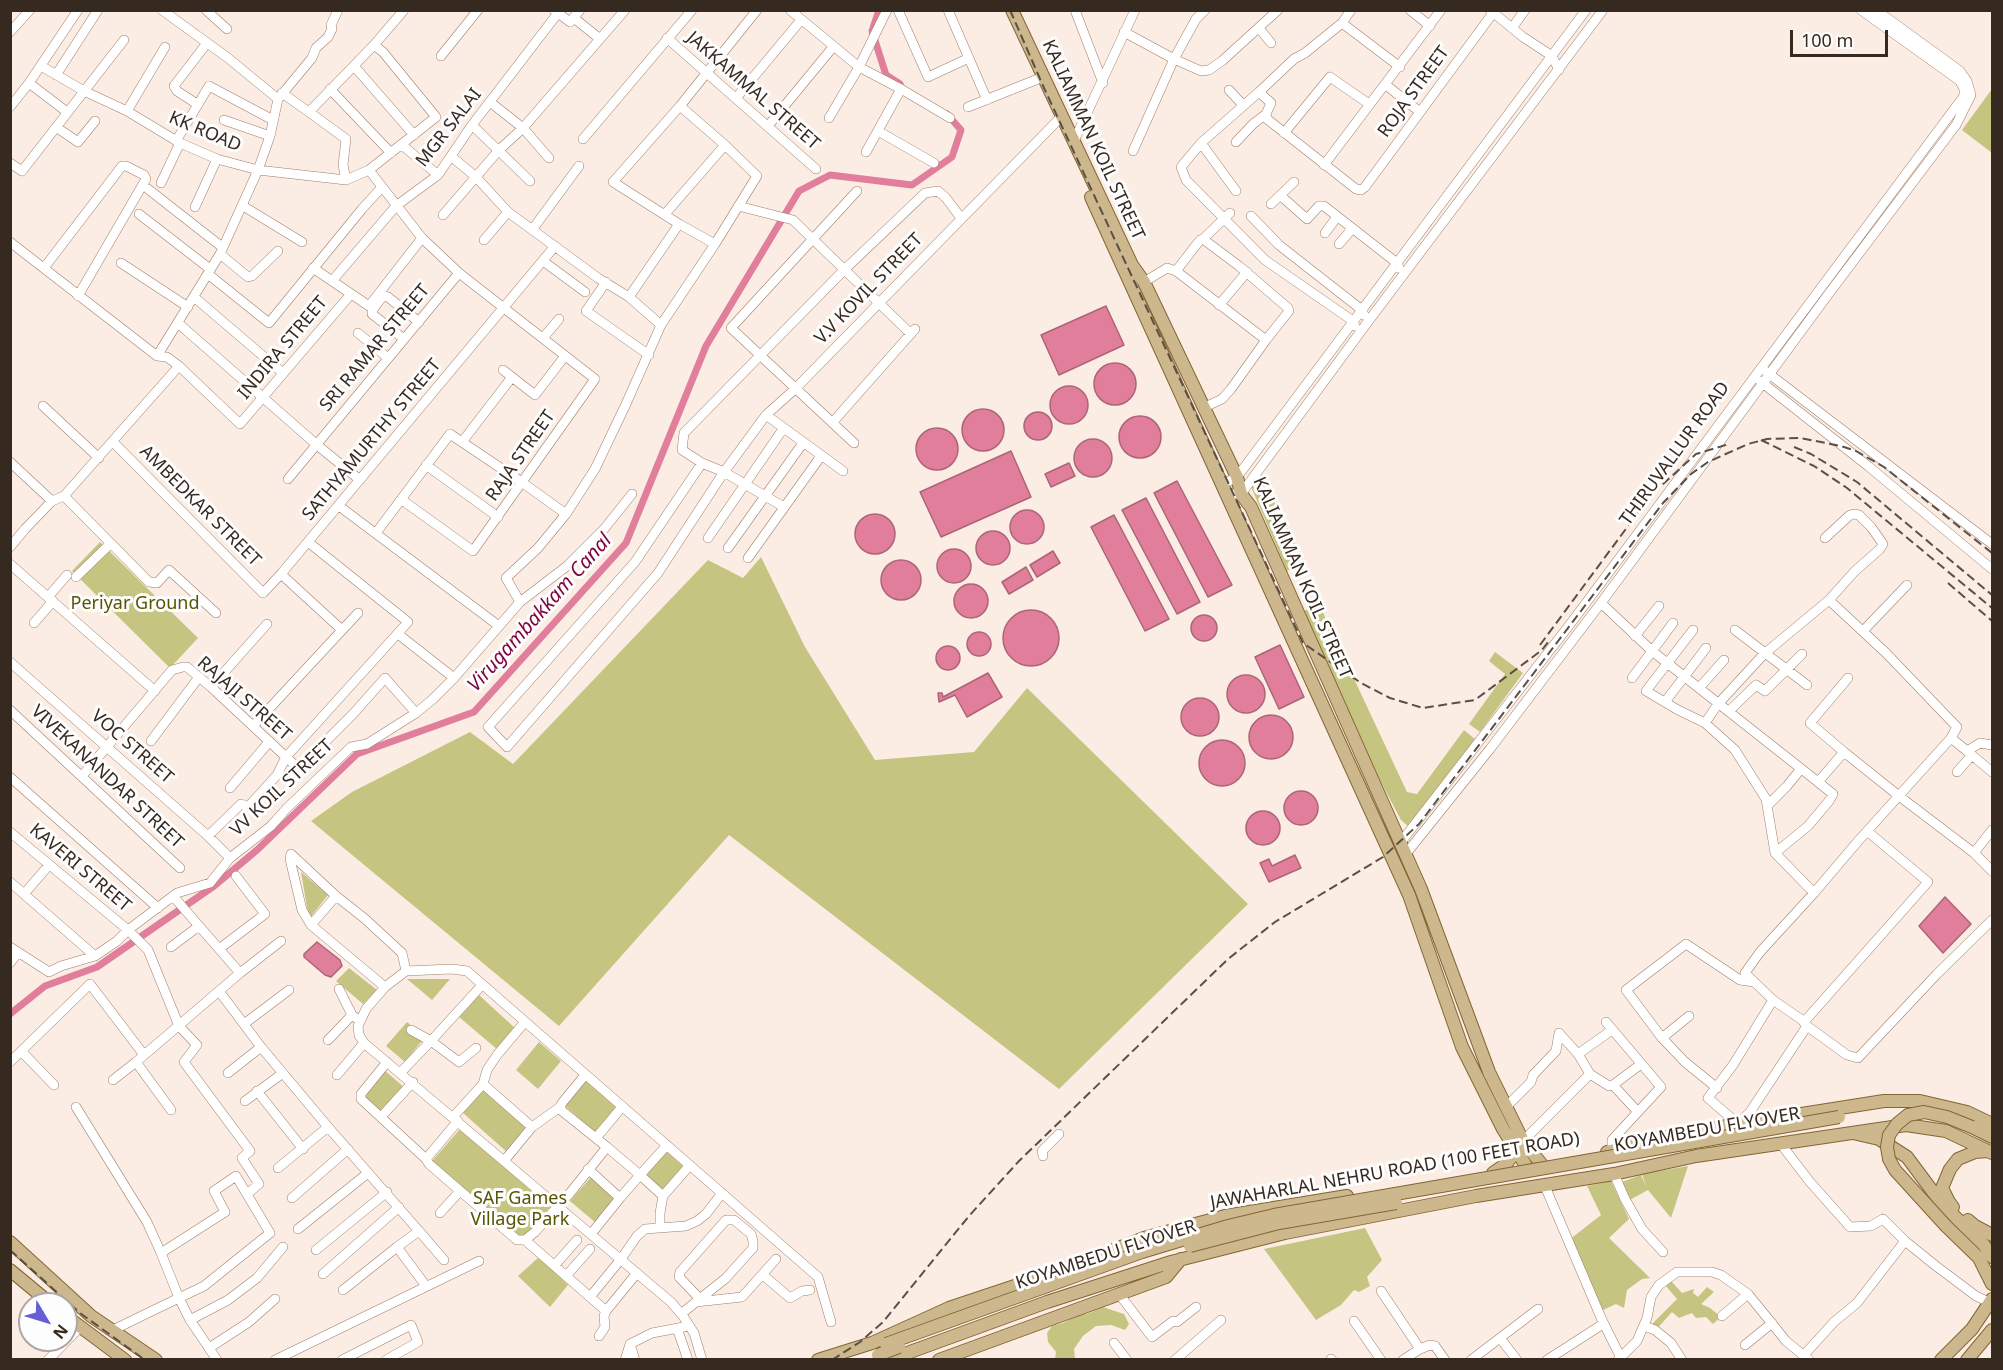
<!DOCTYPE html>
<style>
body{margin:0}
#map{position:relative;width:2003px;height:1370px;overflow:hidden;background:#fbede4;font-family:"Noto Sans",sans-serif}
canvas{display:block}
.frame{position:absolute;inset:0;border:12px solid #362920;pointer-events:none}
.north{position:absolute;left:18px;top:1292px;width:60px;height:60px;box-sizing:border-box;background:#fdfdfd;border:2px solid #ada8a5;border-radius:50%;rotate:128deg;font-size:16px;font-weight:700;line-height:24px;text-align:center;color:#362920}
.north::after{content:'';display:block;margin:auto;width:21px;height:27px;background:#665dd7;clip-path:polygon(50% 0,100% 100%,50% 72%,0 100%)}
.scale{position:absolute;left:1790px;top:30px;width:98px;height:27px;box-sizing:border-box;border:3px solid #362920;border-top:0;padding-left:8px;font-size:18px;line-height:21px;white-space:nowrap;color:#362920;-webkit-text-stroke:4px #fdfdfd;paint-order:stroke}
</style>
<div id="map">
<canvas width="2003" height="1370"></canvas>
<div class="frame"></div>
<div class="north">N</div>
<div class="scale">100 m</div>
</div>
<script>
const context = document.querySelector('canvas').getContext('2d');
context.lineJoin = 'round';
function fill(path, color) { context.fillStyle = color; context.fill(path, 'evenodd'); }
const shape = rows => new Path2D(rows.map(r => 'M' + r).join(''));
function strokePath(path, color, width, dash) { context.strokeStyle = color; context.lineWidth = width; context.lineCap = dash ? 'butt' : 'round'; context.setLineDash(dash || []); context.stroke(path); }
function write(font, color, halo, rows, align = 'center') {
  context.font = font + ' "Noto Sans",sans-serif'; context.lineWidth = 6; context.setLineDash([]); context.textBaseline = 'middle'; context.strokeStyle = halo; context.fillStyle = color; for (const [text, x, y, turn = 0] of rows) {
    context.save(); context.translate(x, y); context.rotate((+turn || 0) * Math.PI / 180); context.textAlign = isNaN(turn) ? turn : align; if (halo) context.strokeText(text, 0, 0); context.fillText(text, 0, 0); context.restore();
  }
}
const green = shape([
 [1992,89,1992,153,1962,130],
 [1260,471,1304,563,1287,571,1252,489,1251,485],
 [100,542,198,638,170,668,72,571],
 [761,557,805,647,875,760,974,752,1027,688,1248,904,1059,1089,729,835,559,1026,311,821,352,792,470,732,513,764,708,560,743,578],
 [1319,604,1407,792,1417,794,1464,730,1475,739,1410,828,1401,820,1306,641,1304,611],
 [1495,652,1523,673,1480,732,1469,724,1505,674,1489,661],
 [301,872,328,895,309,919],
 [349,968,377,990,363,1004,336,981],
 [407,979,450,979,432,1000],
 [479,995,516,1029,498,1050,459,1017],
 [407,1022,425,1037,405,1062,386,1046],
 [539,1042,561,1061,538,1089,516,1070],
 [383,1069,405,1088,382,1114,361,1097],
 [586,1081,616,1107,595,1132,565,1106],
 [483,1088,529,1126,508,1153,463,1113],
 [460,1129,550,1207,522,1241,432,1161],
 [666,1151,684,1167,665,1191,645,1175],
 [1688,1166,1671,1218,1648,1190,1628,1201,1619,1183,1641,1175,1646,1186,1642,1174],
 [592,1176,617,1198,596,1223,570,1201],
 [1611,1181,1629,1219,1609,1238,1650,1278,1642,1279,1627,1290,1624,1308,1616,1304,1601,1311,1569,1240,1601,1215,1587,1186],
 [1365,1228,1382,1260,1367,1277,1370,1286,1359,1292,1354,1290,1341,1305,1316,1320,1264,1249],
 [539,1257,568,1285,550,1307,518,1276],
 [1671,1281,1682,1293,1694,1289,1693,1293,1698,1297,1707,1287,1714,1292,1701,1304,1710,1308,1721,1317,1713,1324,1706,1317,1696,1318,1692,1313,1679,1318,1672,1312,1654,1332,1653,1323,1677,1299,1665,1285],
 [1103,1307,1124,1314,1129,1324,1125,1330,1111,1325,1096,1326,1083,1336,1074,1349,1075,1359,1055,1359,1056,1352,1048,1342,1047,1333,1052,1326,1063,1323,1081,1314,1087,1314]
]);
const water = shape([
 [1106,306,1124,345,1059,375,1041,335,1106,306],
 '1094 384a21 21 0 1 1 42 0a21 21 0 1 1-42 0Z',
 '1050 405a19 19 0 1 1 38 0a19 19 0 1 1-38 0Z',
 '962 430a21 21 0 1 1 42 0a21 21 0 1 1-42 0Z',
 '1024 426a14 14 0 1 1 28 0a14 14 0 1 1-28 0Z',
 '1119 437a21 21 0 1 1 42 0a21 21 0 1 1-42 0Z',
 '916 449a21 21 0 1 1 42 0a21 21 0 1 1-42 0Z',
 '1074 458a19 19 0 1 1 38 0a19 19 0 1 1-38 0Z',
 [1011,451,1031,497,941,537,920,492,1011,451],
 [1069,463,1075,476,1051,487,1045,474,1069,463],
 [1177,481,1232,585,1208,597,1154,493,1177,481],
 [1146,498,1200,602,1177,614,1122,510,1146,498],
 '1010 527a17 17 0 1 1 34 0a17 17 0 1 1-34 0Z',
 '855 534a20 20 0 1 1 40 0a20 20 0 1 1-40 0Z',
 [1114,515,1169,619,1145,631,1091,527,1114,515],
 '976 548a17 17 0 1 1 34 0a17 17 0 1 1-34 0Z',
 '937 566a17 17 0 1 1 34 0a17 17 0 1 1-34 0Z',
 [1053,551,1060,563,1037,577,1030,565,1053,551],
 '881 580a20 20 0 1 1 40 0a20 20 0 1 1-40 0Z',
 [1026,567,1033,580,1009,594,1002,582,1026,567],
 '954 601a17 17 0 1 1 34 0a17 17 0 1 1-34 0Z',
 '1003 638a28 28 0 1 1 56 0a28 28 0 1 1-56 0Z',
 '1191 628a13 13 0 1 1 26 0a13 13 0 1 1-26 0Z',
 '967 644a12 12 0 1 1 24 0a12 12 0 1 1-24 0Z',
 [1280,645,1304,697,1279,709,1255,657,1280,645],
 '936 658a12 12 0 1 1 24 0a12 12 0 1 1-24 0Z',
 [988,673,1002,697,967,717,955,695,939,702,938,693,942,693,943,697,988,673],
 '1227 694a19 19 0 1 1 38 0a19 19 0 1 1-38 0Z',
 '1181 717a19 19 0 1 1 38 0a19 19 0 1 1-38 0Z',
 '1249 737a22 22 0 1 1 44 0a22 22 0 1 1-44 0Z',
 '1199 763a23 23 0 1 1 46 0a23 23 0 1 1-46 0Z',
 '1284 808a17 17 0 1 1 34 0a17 17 0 1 1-34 0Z',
 '1246 828a17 17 0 1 1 34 0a17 17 0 1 1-34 0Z',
 [1295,855,1301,868,1269,882,1260,863,1269,859,1272,866,1295,855],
 [1945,897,1971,924,1943,953,1919,926,1945,897],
 [317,942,340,960,342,966,331,977,325,975,304,957,304,954,317,942]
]);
const canal = shape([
 [879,10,872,31,886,75,900,84],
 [10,1014,45,986,97,967,214,886,257,850,357,754,474,712,626,543,706,346,799,191,830,175,912,185,952,157,961,130,947,114]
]);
const minor = shape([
 [162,10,228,58,278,99],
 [206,10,227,29],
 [554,10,570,22,580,10],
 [790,10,859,67,829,118],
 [887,10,859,67,901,89,950,118],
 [898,10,928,77,969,58],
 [948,10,987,100],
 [1075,10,1103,83],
 [1351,10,1342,23,1305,53,1294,59,1259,92,1201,143,1181,167,1186,180,1265,260,1353,321,1355,326],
 [1410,10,1430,26],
 [1490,10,1523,37,1552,56,1559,70],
 [574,18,600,39],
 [1342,23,1400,67],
 [1259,28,1271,43],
 [1512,28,1525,10],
 [10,32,30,10],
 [1124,32,1174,59,1201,71,1209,70,1222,61,1278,10],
 [667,38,816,169],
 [441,56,478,10],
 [41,66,84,91,127,111,180,143,217,159,258,170,346,180,369,170,436,117,383,52,374,45],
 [354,66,414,135],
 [56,75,98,10],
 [29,83,67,112],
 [1386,85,1420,112],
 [330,89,391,153],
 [1229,90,1243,105],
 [1259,92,1271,103,1266,114,1267,119,1356,189,1361,190,1365,187,1493,13],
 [282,93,309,112,374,45,404,10],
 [736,98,801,20],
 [490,102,523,128,549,158],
 [197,104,177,91,174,86,207,43],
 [10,107,29,83,78,10],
 [968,107,1038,79],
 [127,111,165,47],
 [309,112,346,139,343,165,346,180],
 [224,120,270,136],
 [472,125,530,181],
 [768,126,833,47],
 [56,127,78,142,95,121],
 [878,131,934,163],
 [1284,133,1330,77,1369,104],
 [583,139,692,10],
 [176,141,209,86,273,120],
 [1236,142,1253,124,1266,114],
 [1073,143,1135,10],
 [1201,143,1236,191],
 [402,145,438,175],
 [1133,151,1174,59,1196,19,1205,10],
 [866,152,901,89],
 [452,157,476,177,508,212,598,278,629,297,661,325],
 [10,163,22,171,124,40],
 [1324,165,1441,10],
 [369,170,422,238,459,273,595,379,473,551,402,500],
 [161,183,180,143],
 [148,189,222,247],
 [1281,196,1307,219,1319,206,1324,206,1397,263,1399,268],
 [1271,204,1294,182],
 [243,206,302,242],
 [738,206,793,220,911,334],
 [195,207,217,159],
 [139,214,210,269],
 [665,214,725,145],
 [443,215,499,150,523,128,625,10],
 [1251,216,1279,245,1362,310,1364,315],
 [961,218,946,198,938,191,925,193,845,269,684,433,682,450,702,463,724,472,766,415,795,389,1061,117],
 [532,230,579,166],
 [1325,233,1337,217],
 [1203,239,1239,266,1288,308,1289,311,1266,340],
 [484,240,508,212],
 [10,242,157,356,167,357,179,366,240,424,351,294],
 [715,244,679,224,613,182,680,106,757,10],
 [1339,244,1352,229],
 [220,254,248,277,252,276,278,251],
 [543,261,585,292],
 [121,263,188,307],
 [44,268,122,166,126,166,144,175,146,179,78,296],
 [313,268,369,306,422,238],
 [1176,271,1200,240,1203,239,1230,213],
 [208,274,269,323,362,209,382,187],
 [332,281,396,206,438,175,472,125,558,13],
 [606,282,586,311,649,355],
 [1144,282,1167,268,1176,271,1266,340,1231,389,1222,399,1205,407],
 [194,297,283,373],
 [629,297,679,224],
 [1219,305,1247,272],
 [178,323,317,445,360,480],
 [358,333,388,358],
 [543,338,559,319],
 [404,339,372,314,373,309,383,296,388,297,419,322],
 [157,356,220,254,258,170,270,136,278,99,312,58,316,48,328,37,332,29,331,25,338,10],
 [503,370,535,395,565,356],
 [1764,370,1992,544],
 [1760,381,1868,466,1992,569],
 [43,406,99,458],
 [766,415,843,471],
 [832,423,915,329],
 [113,442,263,593,281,574,555,246],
 [462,442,512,377],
 [854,443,731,328,857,191],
 [10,462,52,501],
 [702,463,635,562,488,727,507,747,658,573,724,472,784,507],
 [426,465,498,517],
 [288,479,459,273],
 [1223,484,1237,477,1586,10],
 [1227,494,1241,494,1367,323,1603,10],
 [64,496,149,582,157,583,169,570,216,613],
 [339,506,499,626],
 [376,533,450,434,523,483,566,514],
 [708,538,783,429],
 [10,547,25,529,52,501,64,496,179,366],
 [728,548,803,443],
 [748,558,821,456],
 [10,564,155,691],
 [281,574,342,630],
 [76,577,110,544],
 [48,597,67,575],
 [520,602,506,578,538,548,566,514,595,469,626,404,661,325,715,244,757,176,725,145,680,106],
 [1601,603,1652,651,1818,782],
 [34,623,53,601],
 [1693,630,1646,691,1678,710,1705,723,1735,750,1766,799,1775,853,1814,893,1859,840,1951,738,1957,727,1886,653,1829,600],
 [1735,630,1807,685],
 [1863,631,1907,585],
 [398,634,454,678],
 [1635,636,1659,606],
 [10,662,208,836,230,858],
 [1632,678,1673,623],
 [211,687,267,624],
 [1699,688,1724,660],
 [1665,702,1706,648],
 [10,710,180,868],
 [1729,711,1756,685,1765,691,1802,654],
 [1705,723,1718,704,1764,654,1829,600,1855,571,1880,549,1883,544,1871,527,1859,515,1854,514,1850,515,1825,538],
 [253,726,358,613],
 [1951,738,1967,751,1980,743,1992,745],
 [151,741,199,677],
 [1967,751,1992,772],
 [1844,752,1810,723,1848,678],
 [1957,772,1972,755],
 [82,776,172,670,183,667,187,667,211,687,286,757,408,622,308,542],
 [10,777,158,908],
 [230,788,269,742],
 [1768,805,1787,786,1800,770],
 [10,832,128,930,148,950,179,1026,197,1045,184,1062,250,1151,242,1158,259,1184,247,1194],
 [208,836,241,804,248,807,277,775,286,757,298,768,302,765,353,714,385,678,416,713],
 [1401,842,1571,623,1964,96,1964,89,1960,81,1861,10],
 [1775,853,1808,826,1829,801,1833,794,1818,782,1844,752,1899,796,1974,853,1992,871],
 [1974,853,1992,830],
 [1405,855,1490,749,1601,603,1830,292,1956,125,1971,95,1967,81,1960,71,1876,10],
 [10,882,95,956],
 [1814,893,1760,952,1745,973,1773,1000,1802,1020,1807,1026,1847,1055,1858,1058,1937,974,1992,920],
 [24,894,49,865],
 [173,896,240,973],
 [336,896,291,854,290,859,302,910,311,925,385,987,366,1009,358,1026,359,1035,364,1043,671,1302,683,1316,694,1333,702,1360],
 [311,925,336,896,364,918,402,953,406,971],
 [10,947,49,972,61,966,95,956,117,941,128,930,177,893,210,883,230,858,271,826,287,808,351,747,367,744,416,713,433,699,454,678,520,602,567,566,604,529,632,494],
 [171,947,199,926],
 [219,949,265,914,236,876],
 [10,963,18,952],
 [385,987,406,971,452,969,467,971,818,1277,831,1322],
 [339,989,352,1015,360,1021],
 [219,991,261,1047,328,1127,419,1231,397,1247,426,1286],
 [1773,1000,1733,1065,1708,1098,1738,1124,1750,1112,1807,1026],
 [1606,1022,1661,1087,1612,1140,1612,1151],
 [1804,1022,1928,882,1867,831],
 [244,1024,289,990],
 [411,1030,431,1041,482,985],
 [1612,1030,1578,1054,1590,1074,1609,1086,1613,1085,1638,1112],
 [1559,1033,1578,1054],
 [1662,1038,1689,1016],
 [328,1040,352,1015],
 [21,1051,54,1085],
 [10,1062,90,984,144,1055],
 [387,1062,361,1094,361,1099,426,1159],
 [401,1072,431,1041,459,1062,476,1048],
 [228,1073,261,1047],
 [337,1075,364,1043],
 [113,1080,136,1062],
 [483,1084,487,1070,497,1055,524,1023],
 [1613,1085,1641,1064],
 [1717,1088,1685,1062,1662,1038,1626,990,1686,944,1740,980,1754,982],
 [257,1091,303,1149],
 [245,1101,283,1073],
 [76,1107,147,1222,161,1253],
 [1506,1107,1531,1082,1533,1075,1556,1051,1559,1033],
 [171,1110,136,1062,240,973,281,941],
 [381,1117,413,1082],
 [453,1117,483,1084,532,1127,504,1161],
 [458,1121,426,1159,429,1164,517,1240,525,1240,535,1232,570,1193,607,1147,562,1111,560,1107,562,1103,585,1075],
 [532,1127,560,1107],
 [596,1138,622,1107],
 [1523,1141,1590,1074],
 [1780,1143,1810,1182,1850,1227,1871,1226,1883,1219,1905,1241,1936,1266,1976,1296,1991,1303],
 [667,1145,640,1175,663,1196,690,1165],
 [607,1147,640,1175,620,1198],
 [1043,1156,1042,1151,1059,1134],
 [278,1168,328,1127],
 [588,1169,620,1198,591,1234],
 [1614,1174,1625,1199,1642,1229,1663,1252],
 [1544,1184,1602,1320,1622,1360],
 [292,1198,348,1149],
 [440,1213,460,1191],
 [660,1228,660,1213,663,1196],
 [298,1229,368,1173],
 [419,1231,444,1260],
 [525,1240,590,1297,621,1259,637,1236,645,1229,686,1226,697,1221,706,1214,722,1193],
 [316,1250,387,1192],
 [554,1266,577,1240],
 [323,1274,399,1207],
 [763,1275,790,1298,802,1291,810,1290],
 [566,1276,590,1249],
 [343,1290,397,1247],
 [1381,1291,1420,1349],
 [1119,1294,1152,1337,1173,1321,1177,1322,1196,1307],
 [590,1297,606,1311],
 [696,1302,742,1297,776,1259],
 [681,1314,726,1278,753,1248,753,1241,751,1234,734,1220,726,1220,680,1272,679,1277,700,1299],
 [1722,1316,1748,1294],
 [190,1320,228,1300,257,1278,283,1247],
 [1354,1321,1381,1360],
 [1644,1326,1655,1330,1671,1343,1682,1360],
 [677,1328,688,1360],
 [113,1330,156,1309,179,1298,204,1286,270,1233,236,1176,214,1191,225,1212,161,1253,179,1298,190,1320,217,1360],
 [599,1336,605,1327,604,1316,606,1311,637,1273],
 [1500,1338,1517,1360],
 [1114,1343,1127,1360],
 [630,1344,635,1360],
 [1745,1345,1772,1323],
 [209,1348,249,1322,275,1299],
 [1804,1355,1834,1322,1857,1303,1905,1241],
 [1331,1359,1332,1360],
 [48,1360,80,1327],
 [275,1360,479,1261],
 [342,1360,411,1325,418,1342,386,1360],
 [625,1360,630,1344,652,1333,689,1326],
 [1175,1360,1221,1320],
 [1403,1360,1420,1349,1430,1345,1435,1346,1445,1360],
 [1471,1360,1538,1309],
 [1547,1360,1603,1324],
 [1618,1360,1637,1341,1647,1318,1651,1297,1659,1285,1677,1272,1712,1272,1721,1275,1748,1294,1786,1341,1809,1360]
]);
const major = shape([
 [1012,10,1132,265,1144,282,1237,477,1241,494,1251,507,1421,889,1489,1072,1523,1141,1543,1166],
 [1091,197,1409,895,1462,1047,1503,1129,1528,1169],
 [1972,1127,1992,1137],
 [1857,1134,1879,1139,1907,1157,1942,1204,1984,1245,1992,1257],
 [1607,1152,1651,1140,1738,1124,1884,1101,1920,1101,1967,1112,1992,1124],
 [1493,1173,1506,1164,1514,1154,1515,1147],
 [1953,1207,1949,1202,1942,1188,1950,1169,1958,1159,1975,1152,1988,1151],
 [1968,1220,1975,1226,1992,1235],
 [1946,1226,1979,1258,1992,1284],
 [10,1242,91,1316,156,1360],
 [10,1270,51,1304],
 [66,1316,125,1360],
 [818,1360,872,1343,949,1308,1063,1270,1144,1238,1225,1216,1347,1196],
 [888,1360,1047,1302,1171,1262,1285,1233,1476,1196,1614,1174,1696,1156,1906,1125,1946,1131,1992,1153],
 [939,1360,1166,1277,1181,1259],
 [1941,1360,1972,1329,1992,1299],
 [1967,1360,1992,1330]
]);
const rail = shape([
 [1010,10,1044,88,1303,643,1361,683,1390,698,1423,708,1475,700,1542,650,1548,642],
 [1761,440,1814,466,1847,488,1992,608],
 [1794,447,1811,454,1857,482,1992,595],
 [1948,583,1992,621],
 [1540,645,1651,495,1696,454,1729,444],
 [10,1250,80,1313,145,1360],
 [832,1360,860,1342,883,1322,969,1216,1019,1161,1228,959,1275,922,1383,857,1419,824,1663,503,1691,474,1708,462,1748,444,1767,439,1800,438,1841,446,1856,451,1884,467,1992,553]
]);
const majorBridge = shape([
 [1946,1226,1895,1170,1889,1159,1887,1147,1889,1135,1897,1124,1908,1115,1924,1112,1947,1117,1972,1127],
 [1190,1246,1279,1223,1396,1203],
 [886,1344,1142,1252,1228,1226,1274,1215,1839,1117],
 [878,1355,899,1347]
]);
const streetNames = [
 ["JAKKAMMAL STREET",753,91,41],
 ["ROJA STREET",1414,92,-54],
 ["MGR SALAI",449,128,-52],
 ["KK ROAD",205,132,23],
 ["KALIAMMAN KOIL STREET",1093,140,65],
 ["V.V KOVIL STREET",869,289,-46],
 ["INDIRA STREET",283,348,-50],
 ["SRI RAMAR STREET",375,348,-50],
 ["SATHYAMURTHY STREET",372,440,-50],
 ["THIRUVALLUR ROAD",1675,454,-54],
 ["RAJA STREET",521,456,-55],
 ["AMBEDKAR STREET",200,506,45],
 ["KALIAMMAN KOIL STREET",1302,578,66],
 ["RAJAJI STREET",244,699,41],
 ["VOC STREET",132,747,41],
 ["VIVEKANANDAR STREET",107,777,43],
 ["VV KOIL STREET",282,788,-43],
 ["KAVERI STREET",80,868,40],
 ["KOYAMBEDU FLYOVER",1707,1130,-10],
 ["JAWAHARLAL NEHRU ROAD (100 FEET ROAD)",1395,1171,-10],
 ["KOYAMBEDU FLYOVER",1106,1255,-18]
];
const parkNames = [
 ["Periyar Ground",135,604],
 ["SAF Games",520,1199],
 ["Village Park",520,1220]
];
const waterNames = [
 ["Virugambakkam Canal",540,613,-48]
];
fill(green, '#c5c581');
fill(water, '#e07e9c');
strokePath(water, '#ad6477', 1.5);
strokePath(canal, '#e07e9c', 7);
strokePath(minor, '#9e7e69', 10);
strokePath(major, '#836635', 14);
strokePath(minor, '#fff', 9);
strokePath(major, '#cdb78c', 12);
strokePath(rail, '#5c4f46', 2, [9, 4.5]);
strokePath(majorBridge, '#836635', 14, []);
strokePath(majorBridge, '#cdb78c', 12);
write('18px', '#362920', '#fdfdfd', streetNames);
write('18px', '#575402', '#fdfdfd', parkNames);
write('italic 20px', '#810740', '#fdfdfd', waterNames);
</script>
